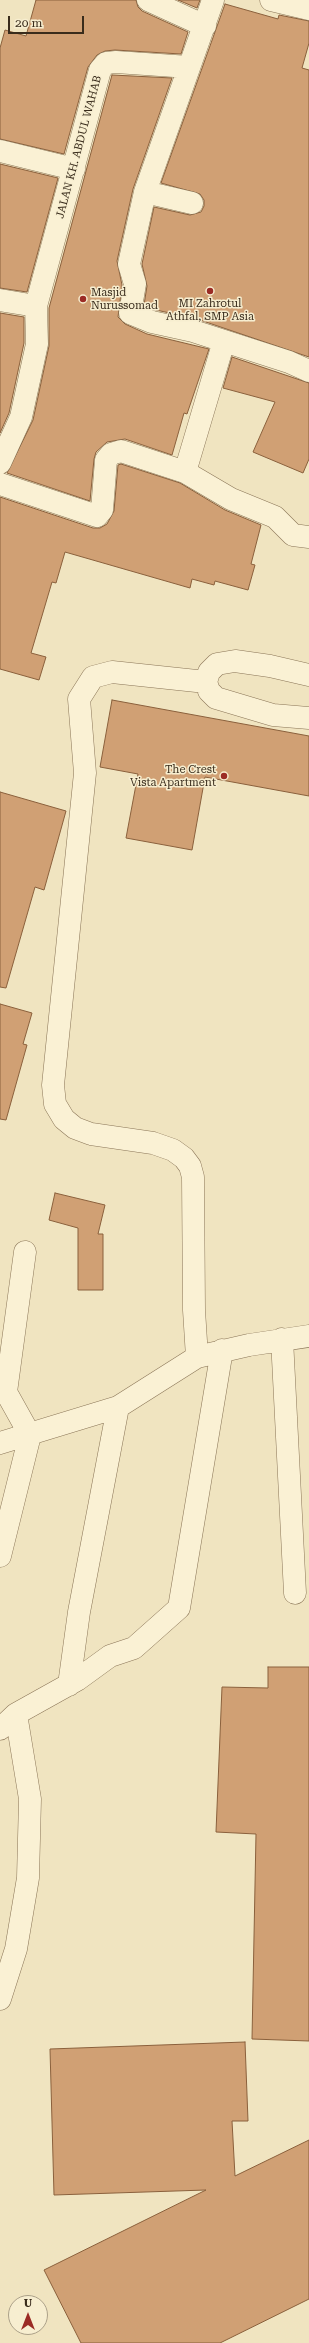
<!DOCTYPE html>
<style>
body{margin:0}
#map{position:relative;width:309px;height:2343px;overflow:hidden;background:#f0e4c0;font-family:"Roboto Serif",serif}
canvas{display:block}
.north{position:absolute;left:8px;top:2295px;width:40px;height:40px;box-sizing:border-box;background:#f7eed0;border:1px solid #aba088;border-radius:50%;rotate:0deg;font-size:11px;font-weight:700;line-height:16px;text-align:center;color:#392c1c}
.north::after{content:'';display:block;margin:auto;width:14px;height:18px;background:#9b2b25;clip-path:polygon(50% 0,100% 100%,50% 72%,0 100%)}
.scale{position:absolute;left:8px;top:16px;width:76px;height:18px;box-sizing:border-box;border:2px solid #392c1c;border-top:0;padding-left:5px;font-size:12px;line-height:14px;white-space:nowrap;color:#392c1c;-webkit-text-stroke:3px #f7eed0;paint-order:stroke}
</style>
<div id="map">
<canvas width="309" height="2343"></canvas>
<div class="north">U</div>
<div class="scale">20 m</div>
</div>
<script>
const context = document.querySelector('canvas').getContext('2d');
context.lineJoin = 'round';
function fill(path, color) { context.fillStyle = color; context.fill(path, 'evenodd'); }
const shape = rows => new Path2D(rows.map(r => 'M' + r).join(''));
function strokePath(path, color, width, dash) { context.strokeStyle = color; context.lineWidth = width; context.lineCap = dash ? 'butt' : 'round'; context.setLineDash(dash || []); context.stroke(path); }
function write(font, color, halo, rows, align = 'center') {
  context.font = font + ' "Roboto Serif",serif'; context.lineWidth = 3; context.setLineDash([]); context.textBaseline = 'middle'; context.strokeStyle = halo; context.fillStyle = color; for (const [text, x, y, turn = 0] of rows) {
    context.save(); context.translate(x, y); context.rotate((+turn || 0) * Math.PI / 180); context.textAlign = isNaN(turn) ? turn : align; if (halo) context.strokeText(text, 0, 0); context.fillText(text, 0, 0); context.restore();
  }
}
const building = shape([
 [36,0,136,0,138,7,142,11,188,32,181,54,115,50,105,51,97,55,88,67,64,154,0,139,0,48,5,30,26,36,36,0],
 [178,0,200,0,197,8,178,0],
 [225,4,278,19,279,15,309,21,309,43,302,68,309,70,309,357,197,319,156,310,144,305,147,286,142,264,154,207,190,215,201,212,204,206,204,200,200,194,161,183,225,4],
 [112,75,172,78,133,189,117,261,122,285,118,317,125,324,147,334,209,349,187,414,184,413,172,455,125,439,107,442,96,452,94,459,90,501,7,473,33,420,49,346,49,308,112,75],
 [0,164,58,178,27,292,0,288,0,164],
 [0,313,24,317,24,343,9,413,0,433,0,313],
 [232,357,309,383,309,459,303,473,253,452,275,402,223,388,232,357],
 [121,464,180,483,225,510,261,525,251,564,255,565,248,590,215,581,214,585,192,579,190,588,65,552,56,583,52,582,31,653,46,657,39,680,0,669,0,497,93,528,100,528,107,524,114,511,118,465,121,464],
 [112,700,309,736,309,796,205,777,192,850,126,838,138,774,100,767,112,700],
 [0,792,66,811,44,890,35,887,6,988,0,987,0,792],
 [0,1004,32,1013,23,1044,27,1045,6,1120,0,1119,0,1004],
 [55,1193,105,1205,98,1234,103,1234,103,1290,78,1290,78,1228,49,1220,55,1193],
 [268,1667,309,1667,309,2041,252,2039,256,1834,216,1832,222,1687,268,1688,268,1667],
 [245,2042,248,2121,232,2121,235,2176,309,2140,309,2299,220,2343,81,2343,44,2270,206,2190,54,2195,50,2049,245,2042]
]);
const minor = shape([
 [148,0,205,26],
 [213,0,145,192,129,264,135,284,130,313,152,322,193,331,289,362,309,371],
 [271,0,309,9],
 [0,151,74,169],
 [145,192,192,203],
 [0,300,36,306],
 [224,341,185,472,231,499,275,517,293,535,309,537],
 [0,463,21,417,37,344,36,306,100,70,106,63,116,62,189,67],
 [0,484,97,516,102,510,106,460,111,454,121,451,185,472],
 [309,675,270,666,235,661,217,664,209,672,206,682,209,691,216,698,273,715,309,718],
 [25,1252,6,1392,30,1435],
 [282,1339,295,1593],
 [197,1357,194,1310,193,1177,190,1166,184,1158,173,1150,153,1143,91,1134,75,1128,64,1119,55,1104,53,1085,85,773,79,699,93,677,112,672,206,682],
 [0,1443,118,1407,197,1357,249,1345,309,1336],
 [0,1556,30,1435],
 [69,1685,79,1612,118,1407],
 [0,1729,16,1714,77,1680,110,1656,134,1648,179,1608,222,1350],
 [0,1999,16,1949,28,1878,30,1799,16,1714]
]);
const markers = [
 [210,291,4,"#9b2b25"],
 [83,299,4,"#9b2b25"],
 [224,776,4,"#9b2b25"]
];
const streetNames = [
 ["JALAN KH. ABDUL WAHAB",79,147,-75]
];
const poiNames = [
 ["Masjid",91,293],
 ["Nurussomad",91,306],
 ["MI Zahrotul",210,304,"center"],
 ["Athfal, SMP Asia",210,317,"center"],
 ["The Crest",216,770,"right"],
 ["Vista Apartment",216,783,"right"]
];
fill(building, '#d0a074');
strokePath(building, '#8a603c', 1);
strokePath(minor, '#8a7557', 23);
strokePath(minor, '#faf1d4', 22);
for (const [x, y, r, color] of markers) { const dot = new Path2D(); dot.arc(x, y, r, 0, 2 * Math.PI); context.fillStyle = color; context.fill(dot); strokePath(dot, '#f7eed0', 1.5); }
write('11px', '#392c1c', '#f7eed0', streetNames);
write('11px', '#392c1c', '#f7eed0', poiNames, 'left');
</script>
